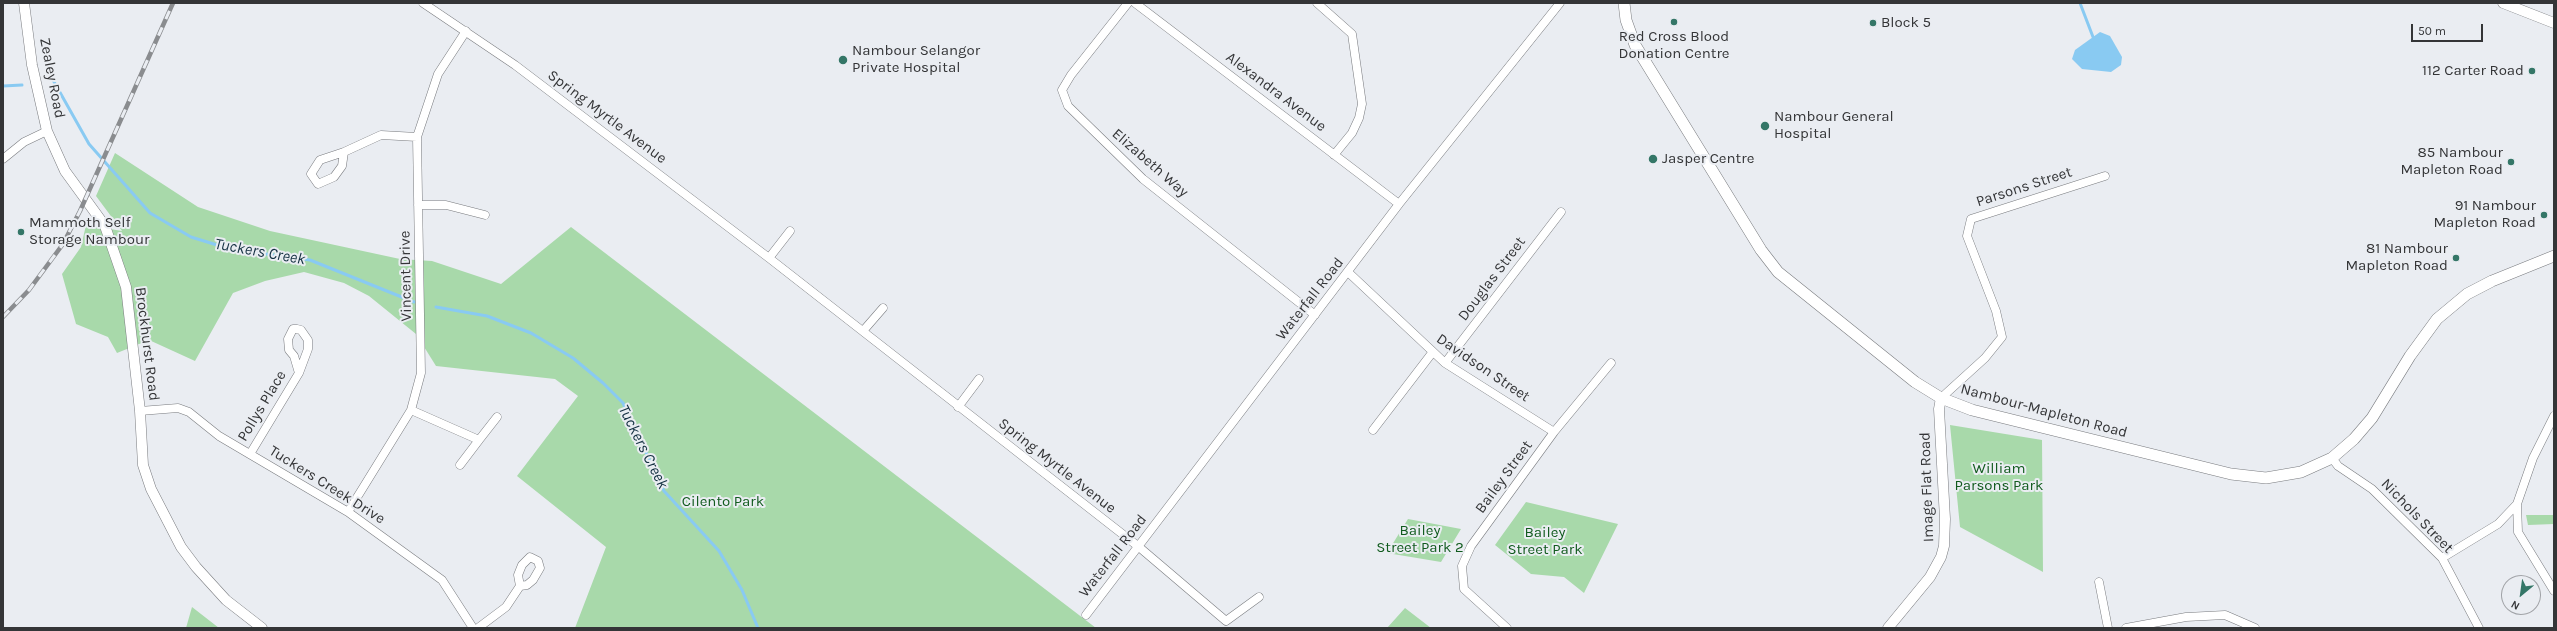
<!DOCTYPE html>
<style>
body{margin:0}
#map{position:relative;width:2557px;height:631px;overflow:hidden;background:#eaedf2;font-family:Karla,sans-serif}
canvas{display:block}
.frame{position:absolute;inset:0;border:4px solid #343537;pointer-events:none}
.north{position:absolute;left:2501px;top:575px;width:40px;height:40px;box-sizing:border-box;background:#eaedf2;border:1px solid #a1a3a7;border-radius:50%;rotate:209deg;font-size:11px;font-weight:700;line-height:16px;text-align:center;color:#343537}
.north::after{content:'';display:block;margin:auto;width:14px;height:18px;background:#347667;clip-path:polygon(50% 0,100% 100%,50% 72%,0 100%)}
.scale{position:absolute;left:2411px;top:24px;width:72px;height:18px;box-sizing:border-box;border:2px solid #343537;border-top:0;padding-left:5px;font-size:12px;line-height:14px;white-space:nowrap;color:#343537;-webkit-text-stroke:3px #eaedf2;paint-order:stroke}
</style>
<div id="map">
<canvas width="2557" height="631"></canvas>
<div class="frame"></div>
<div class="north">N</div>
<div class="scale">50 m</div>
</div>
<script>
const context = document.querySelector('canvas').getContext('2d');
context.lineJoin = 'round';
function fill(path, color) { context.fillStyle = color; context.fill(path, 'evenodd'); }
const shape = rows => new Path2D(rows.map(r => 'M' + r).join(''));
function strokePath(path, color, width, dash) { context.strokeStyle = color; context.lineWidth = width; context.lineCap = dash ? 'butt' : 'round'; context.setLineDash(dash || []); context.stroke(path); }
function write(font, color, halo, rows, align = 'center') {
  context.font = font + ' Karla,sans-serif'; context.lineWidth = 4; context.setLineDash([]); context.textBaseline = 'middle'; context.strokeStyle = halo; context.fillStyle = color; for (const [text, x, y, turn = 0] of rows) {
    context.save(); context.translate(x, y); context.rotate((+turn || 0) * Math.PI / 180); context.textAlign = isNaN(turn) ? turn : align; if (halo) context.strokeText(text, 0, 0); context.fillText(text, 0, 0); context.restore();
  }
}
const green = shape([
 [115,153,198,207,270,231,400,259,432,261,501,284,571,227,1096,628,575,628,606,547,517,476,578,396,555,379,436,366,416,334,369,296,344,283,304,272,265,281,233,293,195,361,149,340,117,353,108,337,76,324,62,274,81,247,86,225,122,231,96,196],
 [1950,425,2042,440,2043,572,1960,527],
 [1526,502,1618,524,1584,593,1564,577,1531,574,1495,545],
 [2526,515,2554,515,2554,524,2528,525],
 [1408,519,1461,529,1441,562,1387,553],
 [192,607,219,628,186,628],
 [1405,608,1431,628,1387,628]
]);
const water = shape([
 [2100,32,2110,36,2122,57,2121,65,2111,72,2082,69,2072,59,2075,50]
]);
const stream = shape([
 [2080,3,2093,37],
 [53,80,89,144,150,213,191,237,230,249,310,260,414,302],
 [3,86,22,85],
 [436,307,487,316,531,333,573,358,603,383,623,403,664,491,719,551,742,590,758,628]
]);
const minor = shape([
 [423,3,515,65,769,258,1139,547,1226,621,1259,597],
 [1128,3,1071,75,1062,90,1068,106,1143,179,1315,315],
 [1135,3,1399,204],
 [1317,3,1352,34,1362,104,1359,118,1352,133,1334,155],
 [344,152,320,160,311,174,318,184,334,177,342,166,344,152,381,135,417,137],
 [3,159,24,142,47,131],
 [418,205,446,205,485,215],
 [769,258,790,231],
 [1349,273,1445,363,1554,432],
 [863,331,883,308],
 [1445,363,1561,212],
 [1941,398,1985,358,2002,337,1996,311,1967,236,1971,219,2105,176],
 [958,407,979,379],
 [411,410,479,440,460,465],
 [140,411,178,408,189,412,219,436,348,512,442,580,473,628],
 [1373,430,1432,353],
 [479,440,497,417],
 [250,454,299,373,294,356,289,350,288,339,293,329,297,329,301,330,308,340,308,349,299,373],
 [2332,458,2338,466,2372,489,2442,558,2479,628],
 [2517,504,2518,532,2554,591],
 [348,512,411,410,421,373,417,137,438,74,466,31],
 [2442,558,2498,524,2517,504,2533,458,2554,416],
 [2099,582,2108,628],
 [1086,615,1399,204,1560,3],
 [478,628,506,607,520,586,518,575,522,565,530,557,538,561,540,568,533,580,527,585,520,586],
 [1507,628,1464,589,1462,566,1471,546,1554,432,1611,363],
 [2126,628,2186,617,2225,615,2255,628]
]);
const tertiary = shape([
 [24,3,32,65,47,131,65,171,105,226,126,287,140,411,143,465,151,489,181,547,196,567,226,600,262,628],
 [2503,3,2554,23],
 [1888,628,1930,577,1941,557,1944,546,1945,519,1939,409,1941,398]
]);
const secondary = shape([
 [1624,3,1626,20,1635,45,1761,250,1778,272,1915,382,1941,398,1972,410,2231,474,2266,478,2301,472,2332,458,2354,439,2372,418,2410,356,2437,319,2467,294,2492,281,2554,256]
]);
const rail = shape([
 [3,317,29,290,63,244,80,211,173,3]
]);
const markers = [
 [1674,22,4,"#347667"],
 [1873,23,4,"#347667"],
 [843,60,5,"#347667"],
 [2532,71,4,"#347667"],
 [1765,126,5,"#347667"],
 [1653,159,5,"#347667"],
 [2511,162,4,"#347667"],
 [2544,215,4,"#347667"],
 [21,232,4,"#347667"],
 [2456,258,4,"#347667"]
];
const poiNames = [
 ["Block 5",1881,23],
 ["Red Cross Blood",1674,37,"center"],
 ["Donation Centre",1674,54,"center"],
 ["Nambour Selangor",852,51],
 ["Private Hospital",852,68],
 ["112 Carter Road",2524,71,"right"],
 ["Nambour General",1774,117],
 ["Hospital",1774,134],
 ["85 Nambour",2503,153,"right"],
 ["Mapleton Road",2503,170,"right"],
 ["Jasper Centre",1662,159],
 ["91 Nambour",2536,206,"right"],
 ["Mapleton Road",2536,223,"right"],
 ["Mammoth Self",29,223],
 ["Storage Nambour",29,240],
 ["81 Nambour",2448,249,"right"],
 ["Mapleton Road",2448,266,"right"]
];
const streetNames = [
 ["Zealey Road",52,78,79],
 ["Alexandra Avenue",1276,92,37],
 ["Spring Myrtle Avenue",607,117,37],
 ["Elizabeth Way",1150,163,41],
 ["Parsons Street",2024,187,-18],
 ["Vincent Drive",406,276,-91],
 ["Douglas Street",1492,279,-53],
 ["Waterfall Road",1310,299,-52],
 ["Brockhurst Road",147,344,83],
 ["Davidson Street",1483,368,34],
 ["Pollys Place",262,406,-59],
 ["Nambour-Mapleton Road",2044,411,15],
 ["Spring Myrtle Avenue",1057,466,38],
 ["Bailey Street",1504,477,-54],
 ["Tuckers Creek Drive",327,485,32],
 ["Image Flat Road",1927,487,-92],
 ["Nichols Street",2417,516,46],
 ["Waterfall Road",1113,556,-52]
];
const parkNames = [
 ["William",1999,469],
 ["Parsons Park",1999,486],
 ["Cilento Park",723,502],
 ["Bailey",1420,531],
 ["Street Park 2",1420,548],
 ["Bailey",1545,533],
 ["Street Park",1545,550]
];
const waterNames = [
 ["Tuckers Creek",260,252,10],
 ["Tuckers Creek",643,447,63]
];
fill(green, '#a8d9aa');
fill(water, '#89caf2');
strokePath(stream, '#89caf2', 3);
strokePath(minor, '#797b7f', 9);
strokePath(tertiary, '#797b7f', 11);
strokePath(secondary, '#797b7f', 12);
strokePath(minor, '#fff', 8);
strokePath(tertiary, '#fff', 10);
strokePath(secondary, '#fff', 11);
strokePath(rail, '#8a8c8f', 4.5);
strokePath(rail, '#eaedf2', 3, [9]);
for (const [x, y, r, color] of markers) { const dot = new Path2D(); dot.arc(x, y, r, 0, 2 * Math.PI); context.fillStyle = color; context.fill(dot); strokePath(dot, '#eaedf2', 1.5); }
write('15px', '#343537', '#eaedf2', poiNames, 'left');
write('15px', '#343537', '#eaedf2', streetNames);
write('15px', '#115b1e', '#eaedf2', parkNames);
write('italic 16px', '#133041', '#eaedf2', waterNames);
</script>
